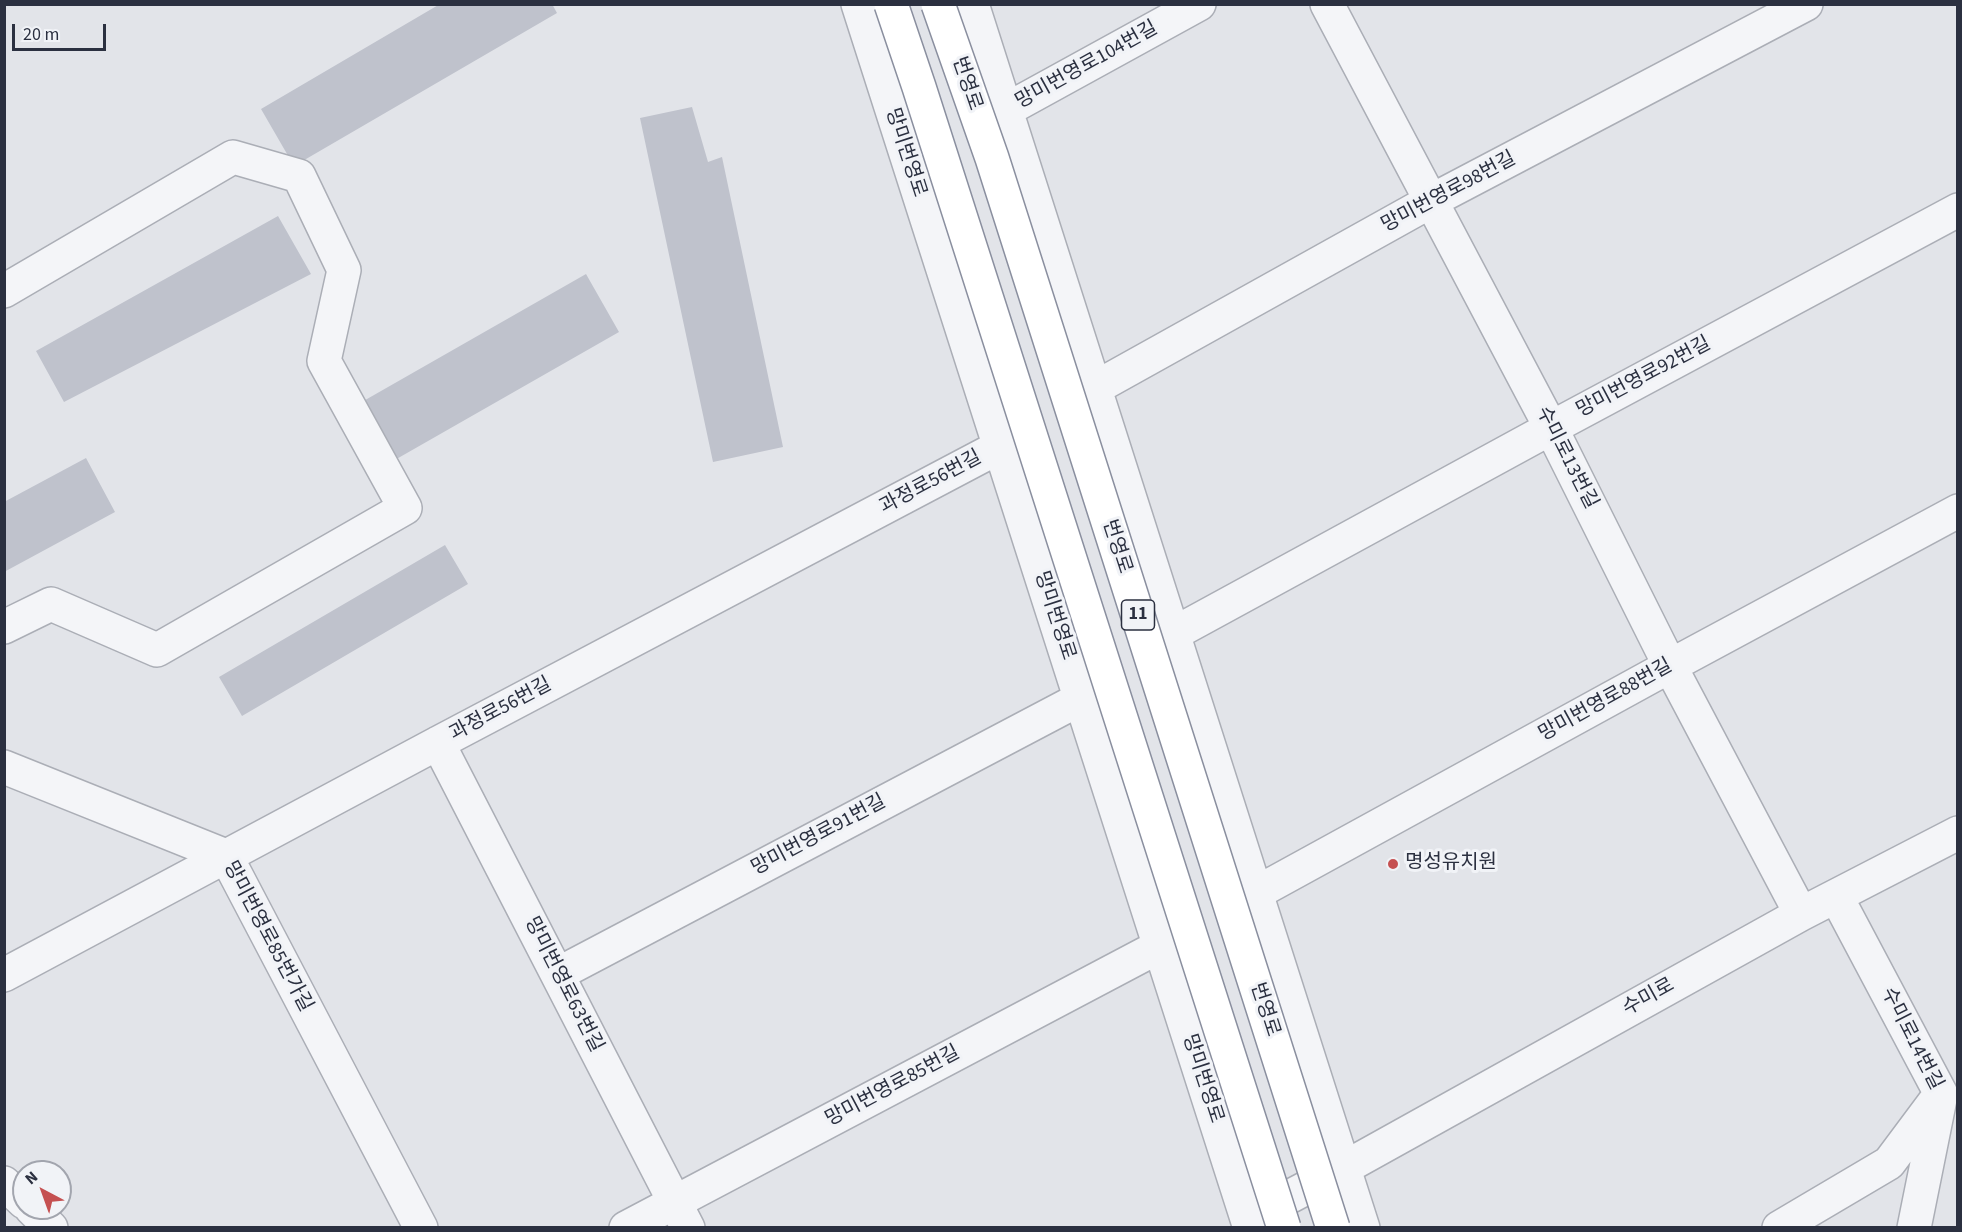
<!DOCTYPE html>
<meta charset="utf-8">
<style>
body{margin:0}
#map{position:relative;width:1962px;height:1232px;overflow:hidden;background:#e2e4e9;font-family:"Source Sans 3",sans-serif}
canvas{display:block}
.frame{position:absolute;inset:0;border:6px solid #2b3040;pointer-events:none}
.north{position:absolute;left:12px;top:1160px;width:60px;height:60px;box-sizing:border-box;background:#f1f3f7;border:2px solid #a2a5ae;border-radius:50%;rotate:319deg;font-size:16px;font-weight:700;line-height:24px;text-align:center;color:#2b3040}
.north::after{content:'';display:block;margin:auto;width:21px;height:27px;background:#c55051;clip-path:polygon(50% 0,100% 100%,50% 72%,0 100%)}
.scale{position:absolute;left:12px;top:24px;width:94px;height:27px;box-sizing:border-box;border:3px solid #2b3040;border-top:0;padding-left:8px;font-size:18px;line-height:21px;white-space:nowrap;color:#2b3040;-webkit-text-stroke:4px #f1f3f7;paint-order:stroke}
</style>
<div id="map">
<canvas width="1962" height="1232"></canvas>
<div class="frame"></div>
<div class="north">N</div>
<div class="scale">20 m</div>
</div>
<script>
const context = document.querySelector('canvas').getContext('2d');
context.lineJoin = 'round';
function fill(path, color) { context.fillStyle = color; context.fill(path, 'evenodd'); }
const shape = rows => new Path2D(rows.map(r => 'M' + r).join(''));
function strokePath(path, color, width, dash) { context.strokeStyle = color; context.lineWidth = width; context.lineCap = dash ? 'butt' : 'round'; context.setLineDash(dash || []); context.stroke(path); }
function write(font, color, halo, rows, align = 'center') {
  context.font = font + ' "Source Sans 3","Noto Sans KR",sans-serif'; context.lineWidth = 6; context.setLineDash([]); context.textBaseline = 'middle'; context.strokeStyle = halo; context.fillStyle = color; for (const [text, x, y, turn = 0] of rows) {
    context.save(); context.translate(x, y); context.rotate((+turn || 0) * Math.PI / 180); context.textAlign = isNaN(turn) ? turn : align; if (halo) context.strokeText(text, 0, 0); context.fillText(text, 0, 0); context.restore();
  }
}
const building = shape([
 [440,4,552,4,557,13,294,166,261,109],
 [692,107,708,162,722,157,783,447,713,462,640,118],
 [278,216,311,274,64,402,36,351],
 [586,274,619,332,393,461,360,403],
 [86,458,115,512,4,572,4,502],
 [445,545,468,584,242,716,219,677]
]);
const minor = shape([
 [858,4,1250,1228],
 [972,4,1363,1228],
 [1327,4,1551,428,1670,666,1801,914],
 [1006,110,1199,4],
 [4,291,233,157,299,176,344,270,324,361,405,508,157,650,51,604,4,627],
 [1095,388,1431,201,1806,4],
 [1173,634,1551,428,1958,210],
 [438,743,688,1228],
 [4,767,226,856,421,1228],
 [1256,893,1670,666,1958,511],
 [1836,896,1941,1094,1914,1228],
 [558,974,1080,699],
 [4,975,438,743,999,447],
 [4,1183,24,1202],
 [31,1208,51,1228],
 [1253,1216,1344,1168,1801,914,1958,833],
 [626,1228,1160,946],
 [1779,1228,1889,1163,1936,1100]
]);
const highwayBridge = shape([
 [891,4,919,87,1284,1228],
 [938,4,992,158,1333,1228]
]);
const markers = [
 [1393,864,6,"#c55051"]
];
const shields = [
 [1138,615,33]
];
const shieldNames = [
 ["11",1138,615]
];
const streetNames = [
 ["망미번영로104번길",1087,66,-29],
 ["번영로",966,84,71],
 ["망미번영로",905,153,72],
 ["망미번영로98번길",1449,193,-28],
 ["망미번영로92번길",1644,378,-28],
 ["수미로13번길",1566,458,63],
 ["과정로56번길",931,483,-28],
 ["번영로",1116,547,72],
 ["망미번영로",1054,616,72],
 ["망미번영로88번길",1606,701,-29],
 ["과정로56번길",501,710,-28],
 ["망미번영로91번길",819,836,-28],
 ["망미번영로85번가길",267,937,62],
 ["망미번영로63번길",563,985,63],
 ["수미로",1649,998,-29],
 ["번영로",1264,1010,72],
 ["수미로14번길",1911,1039,63],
 ["망미번영로",1202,1079,72],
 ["망미번영로85번길",893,1087,-28]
];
const poiNames = [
 ["명성유치원",1405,864]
];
fill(building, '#bfc2cc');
strokePath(minor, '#abaeb6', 36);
strokePath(minor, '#f4f5f8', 33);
strokePath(highwayBridge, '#8a8f9f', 36, []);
strokePath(highwayBridge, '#fff', 33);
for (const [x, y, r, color] of markers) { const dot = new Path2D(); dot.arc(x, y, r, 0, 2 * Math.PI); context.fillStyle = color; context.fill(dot); strokePath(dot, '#f1f3f7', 2); }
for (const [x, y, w] of shields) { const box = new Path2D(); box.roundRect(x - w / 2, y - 15, w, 30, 4.5); context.fillStyle = '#f1f3f7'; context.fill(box); strokePath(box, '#2b3040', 1.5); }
write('bold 18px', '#2b3040', null, shieldNames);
write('20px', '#2b3040', '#f1f3f7', streetNames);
write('20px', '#2b3040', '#f1f3f7', poiNames, 'left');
</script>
